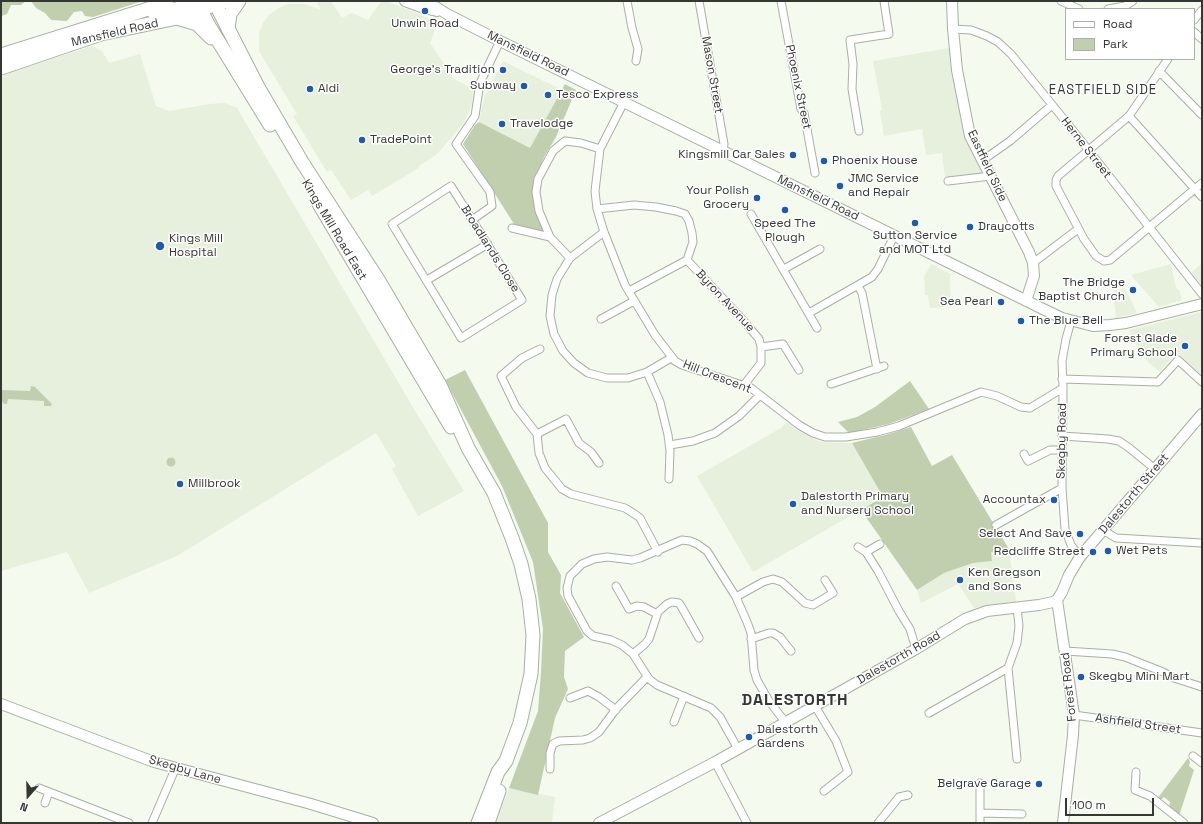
<!DOCTYPE html>
<style>
body{margin:0}
#map{position:relative;width:1203px;height:824px;overflow:hidden;background:#f4faed;font-family:"Space Grotesk",sans-serif}
canvas{display:block}
.frame{position:absolute;inset:0;border:2px solid #353733;pointer-events:none}
.legend{position:absolute;left:1065px;top:8px;width:130px;height:52px;box-sizing:border-box;background:#fff;border:1px solid #aeafad;margin:0;padding:5px 7px;list-style:none;font-size:12px;color:#353733}
.legend li{display:flex;align-items:center;gap:8px;height:20px}
.legend b{width:20px;border:1px solid #aeafad}
.north{position:absolute;left:8px;top:776px;width:40px;height:40px;-webkit-text-stroke:3px #fff;paint-order:stroke;rotate:200deg;font-size:11px;font-weight:700;line-height:16px;text-align:center;color:#353733}
.north::after{content:'';display:block;margin:auto;width:14px;height:18px;background:#353733;clip-path:polygon(50% 0,100% 100%,50% 72%,0 100%)}
.scale{position:absolute;left:1065px;top:798px;width:89px;height:18px;box-sizing:border-box;border:2px solid #353733;border-top:0;padding-left:5px;font-size:12px;line-height:14px;white-space:nowrap;color:#353733;-webkit-text-stroke:3px #fff;paint-order:stroke}
</style>
<div id="map">
<canvas width="1203" height="824"></canvas>
<div class="frame"></div>
<ul class="legend">
<li><b style="height:5px;background:#fff"></b>Road</li>
<li><b style="height:11px;background:#c1cfaf"></b>Park</li>
</ul>
<div class="north">N</div>
<div class="scale">100 m</div>
</div>
<script>
const context = document.querySelector('canvas').getContext('2d');
context.lineJoin = 'round';
function fill(path, color) { context.fillStyle = color; context.fill(path, 'evenodd'); }
const shape = rows => new Path2D(rows.map(r => 'M' + r).join(''));
function strokePath(path, color, width, dash) { context.strokeStyle = color; context.lineWidth = width; context.lineCap = dash ? 'butt' : 'round'; context.setLineDash(dash || []); context.stroke(path); }
function write(font, color, halo, rows, align = 'center') {
  context.font = font + ' "Space Grotesk",sans-serif'; context.lineWidth = 3; context.setLineDash([]); context.textBaseline = 'middle'; context.strokeStyle = halo; context.fillStyle = color; for (const [text, x, y, turn = 0] of rows) {
    context.save(); context.translate(x, y); context.rotate((+turn || 0) * Math.PI / 180); context.textAlign = isNaN(turn) ? turn : align; if (halo) context.strokeText(text, 0, 0); context.fillText(text, 0, 0); context.restore();
  }
}
const built = shape([
 [320,1,331,1,342,18,352,13,368,20,380,3,386,1,438,22,430,43,454,79,474,89,471,107,464,123,437,154,419,166,419,168,372,196,368,190,351,200,331,170,327,172,293,116,297,114,259,51,259,33,263,23,268,16,277,9,287,4,305,4,321,10,317,3],
 [93,46,102,51,109,63,140,54,156,106,169,111,210,104,225,103,237,108,414,409,464,491,418,516,392,469,396,466,376,433,177,556,89,593,67,552,1,571,1,77,11,72],
 [949,48,963,132,985,180,946,185,942,153,926,155,922,129,884,136,880,111,882,110,873,61],
 [503,61,562,90,530,148,479,122,484,97],
 [1202,263,1202,286,1191,273],
 [931,264,951,274,950,279,951,306,930,308,928,295,925,295,924,277],
 [1171,264,1176,288,1179,290,1182,300,1159,307,1131,275],
 [1125,288,1137,313,1116,318,1113,291],
 [1202,312,1202,373,1201,374,1176,352,1160,372,1149,363,1140,352,1129,330],
 [787,422,797,430,820,442,852,443,883,497,753,572,697,476,781,428],
 [1009,549,1016,602,974,608,958,584,921,603,917,590,944,573,973,563,992,561,991,552],
 [509,788,555,797,552,823,496,823]
]);
const green = shape([
 [1,1,26,1,21,5,11,5,7,14,1,16],
 [31,1,143,1,93,17,85,16,82,11,74,12,67,21,51,20,45,13,36,8],
 [565,84,576,90,556,137,544,157,534,184,533,199,535,210,544,231,541,233,516,227,463,144,475,125,479,122,530,148],
 [465,370,548,523,548,552,561,575,560,593,584,637,565,651,564,677,568,689,555,718,538,795,509,788,538,711,541,672,543,629,533,562,502,486,445,380],
 [910,381,929,409,889,424,849,433,838,422,857,417,875,407],
 [31,386,35,387,52,404,51,406,44,406,44,401,8,399,7,404,4,404,1,400,1,390,30,391],
 [911,427,932,466,952,455,1009,549,991,552,992,561,973,563,944,573,917,590,861,510,883,497,852,443,885,435],
 '166.5 462a4.5 4.5 0 1 1 9 0a4.5 4.5 0 1 1-9 0Z',
 [1188,758,1190,762,1189,766,1194,770,1179,816,1169,808,1170,802,1164,797,1162,799,1157,799]
]);
const street = shape([
 [627,1,632,28,638,49,636,61],
 [699,1,724,144,723,150],
 [781,1,801,109,804,113,815,173],
 [1061,1,1079,9],
 [1108,9,1125,6,1133,1],
 [1194,20,1202,10],
 [953,29,971,30,987,36,998,42,1011,54,1075,133,1202,294],
 [1194,32,1202,39],
 [1168,59,1129,116,1058,176,1056,180,1056,186,1084,239,1096,256,1104,261,1110,260,1202,183],
 [1159,71,1202,115],
 [624,102,600,149,595,191,597,209,604,232,625,285,655,335,675,361,682,365,751,388,799,425,813,433,825,437,846,437,877,432,899,426,981,392,997,396,1021,407,1030,408,1063,388],
 [1129,116,1202,197],
 [859,131,852,89,853,64,850,40,889,34,884,1],
 [983,160,1010,141,1052,105],
 [948,181,991,176],
 [451,186,522,300,461,338,392,224,451,186],
 [597,209,634,205,656,207,676,211,685,214,689,221,692,233,693,242,687,260,629,291],
 [751,214,817,328],
 [472,220,492,206,490,192,456,144,475,116,480,83,500,41],
 [512,228,550,237],
 [604,232,570,258,557,279,552,295,550,316,554,334,563,351,574,363,588,373,607,378,628,378,647,372,671,358],
 [570,258,550,237,539,211,536,192,538,179,553,151,565,141,581,143,600,149],
 [687,260,742,319,759,339,761,347,761,363,744,385],
 [1033,263,1078,229],
 [784,269,820,249],
 [427,280,488,244],
 [858,286,862,293,877,369],
 [809,313,872,277,878,269,894,236],
 [601,319,634,301],
 [1071,321,1066,339,1062,361,1063,388,1062,488,1065,529,1071,545,1080,557],
 [761,347,783,344,799,370],
 [540,349,522,358,501,376,516,407,537,434,539,453,545,468,562,489,571,494,625,508,636,515,640,518,658,552],
 [647,372,660,402,668,435,670,451,669,479],
 [1062,379,1158,382,1178,360,1202,382],
 [831,384,884,366],
 [537,434,566,419,579,443,591,452,599,463],
 [1062,436,1108,439,1119,441,1128,447,1155,469],
 [670,445,693,441,715,433,739,416,760,395],
 [1024,454,1028,461,1050,450,1062,450],
 [996,525,1062,488],
 [1103,530,1116,538,1202,543],
 [858,547,866,552,878,571,899,611,910,629,916,649],
 [866,552,880,544],
 [616,586,629,609,637,606,644,607,657,614],
 [736,597,763,582,773,579,782,582,805,603,813,605,833,593,825,580],
 [751,639,769,633,773,633,780,637,791,651],
 [1065,651,1112,654,1125,657,1163,672,1174,678,1202,687],
 [633,654,645,644,649,639,658,612,667,604,672,602,679,603,681,606,699,638],
 [570,698,588,691,599,697,616,710],
 [815,706,836,741,848,772,824,791],
 [929,713,1008,668],
 [1074,715,1202,733],
 [674,722,684,696],
 [738,749,720,717,711,708,657,685,649,679,633,654,622,645,611,640,593,636,587,631,568,596,567,588,570,576,582,564,594,559,607,557,632,560,640,558,682,540,690,541,697,544,707,551,736,597,747,622,751,633,754,670,757,680,769,701,786,723],
 [1193,756,1202,763],
 [1017,759,1008,668,1017,643,1019,626,1017,607],
 [715,762,747,823],
 [550,769,550,753,553,744,559,741,583,740,590,738,599,732,616,709,647,677],
 [1136,772,1135,790,1150,796,1184,823],
 [39,788,129,823],
 [45,803,49,792],
 [980,813,1022,814],
 [152,823,176,767],
 [878,823,899,797,908,795],
 [980,823,980,783]
]);
const secondary = shape([
 [405,1,424,8,437,11],
 [426,1,447,14,500,41,1043,309,1062,318,1093,326,1110,325,1126,323,1202,304],
 [952,1,953,29,957,70,970,136,1029,252,1033,263,1034,276,1026,301],
 [201,11,231,1],
 [1057,600,1074,715,1073,735,1063,823],
 [1,704,154,762,311,804,373,823],
 [599,823,715,762,916,649,965,619,987,611,1039,605,1053,602,1057,600,1062,592,1069,575,1080,557,1202,414]
]);
const highway = shape([
 [196,1,209,26,270,125],
 [214,1,258,87,302,162,379,281,440,385,468,448,494,493,512,538,521,564,529,599,533,635,531,674,520,723,506,761,498,772,478,823],
 [155,15,197,3,205,3],
 [177,18,197,24,211,38],
 [228,29,230,14,239,1],
 [1,55,164,4,167,1],
 [1,68,101,34,177,18,201,11],
 [319,204,451,427],
 [488,823,499,791]
]);
const markers = [
 [425,11,4,"#1f5bad"],
 [503,70,4,"#1f5bad"],
 [524,86,4,"#1f5bad"],
 [310,89,4,"#1f5bad"],
 [548,95,4,"#1f5bad"],
 [502,124,4,"#1f5bad"],
 [362,140,4,"#1f5bad"],
 [793,155,4,"#1f5bad"],
 [824,161,4,"#1f5bad"],
 [840,186,4,"#1f5bad"],
 [757,198,4,"#1f5bad"],
 [785,210,4,"#1f5bad"],
 [915,223,4,"#1f5bad"],
 [970,227,4,"#1f5bad"],
 [160,246,5,"#1f5bad"],
 [1133,290,4,"#1f5bad"],
 [1001,302,4,"#1f5bad"],
 [1021,321,4,"#1f5bad"],
 [1185,346,4,"#1f5bad"],
 [180,484,4,"#1f5bad"],
 [1054,500,4,"#1f5bad"],
 [793,504,4,"#1f5bad"],
 [1080,534,4,"#1f5bad"],
 [1108,551,4,"#1f5bad"],
 [1093,552,4,"#1f5bad"],
 [960,580,4,"#1f5bad"],
 [1081,677,4,"#1f5bad"],
 [749,737,4,"#1f5bad"],
 [1039,784,4,"#1f5bad"]
];
const poiNames = [
 ["Unwin Road",425,24,"center"],
 ["George's Tradition",495,70,"right"],
 ["Subway",516,86,"right"],
 ["Aldi",318,89],
 ["Tesco Express",556,95],
 ["Travelodge",510,124],
 ["TradePoint",370,140],
 ["Kingsmill Car Sales",785,155,"right"],
 ["Phoenix House",832,161],
 ["JMC Service",848,179],
 ["and Repair",848,193],
 ["Your Polish",749,191,"right"],
 ["Grocery",749,205,"right"],
 ["Speed The",785,224,"center"],
 ["Plough",785,238,"center"],
 ["Draycotts",978,227],
 ["Sutton Service",915,236,"center"],
 ["and MOT Ltd",915,250,"center"],
 ["Kings Mill",169,239],
 ["Hospital",169,253],
 ["The Bridge",1125,283,"right"],
 ["Baptist Church",1125,297,"right"],
 ["Sea Pearl",993,302,"right"],
 ["The Blue Bell",1029,321],
 ["Forest Glade",1177,339,"right"],
 ["Primary School",1177,353,"right"],
 ["Millbrook",188,484],
 ["Dalestorth Primary",801,497],
 ["and Nursery School",801,511],
 ["Accountax",1046,500,"right"],
 ["Select And Save",1072,534,"right"],
 ["Wet Pets",1116,551],
 ["Redcliffe Street",1085,552,"right"],
 ["Ken Gregson",968,573],
 ["and Sons",968,587],
 ["Skegby Mini Mart",1089,677],
 ["Dalestorth",757,730],
 ["Gardens",757,744],
 ["Belgrave Garage",1031,784,"right"]
];
const streetNames = [
 ["Mansfield Road",115,33,-13],
 ["Mansfield Road",528,54,26],
 ["Mason Street",712,75,80],
 ["Phoenix Street",798,87,78],
 ["Herne Street",1086,148,52],
 ["Eastfield Side",987,166,65],
 ["Mansfield Road",818,198,26],
 ["Kings Mill Road East",334,230,59],
 ["Broadlands Close",490,249,58],
 ["Byron Avenue",725,301,47],
 ["Hill Crescent",717,377,21],
 ["Skegby Road",1062,441,-89],
 ["Dalestorth Street",1134,494,-50],
 ["Dalestorth Road",899,658,-30],
 ["Forest Road",1069,687,-96],
 ["Ashfield Street",1138,724,8],
 ["Skegby Lane",185,770,16]
];
const neighbourhoodNames = [
 ["EASTFIELD SIDE",1103,90]
];
const districtNames = [
 ["DALESTORTH",795,701]
];
fill(built, '#e7f0dd');
fill(green, '#c1cfaf');
strokePath(street, '#a9afa3', 9);
strokePath(secondary, '#a9afa3', 12);
strokePath(highway, '#a9afa3', 15);
strokePath(street, '#fff', 7);
strokePath(secondary, '#fff', 10);
strokePath(highway, '#fff', 13);
for (const [x, y, r, color] of markers) { const dot = new Path2D(); dot.arc(x, y, r, 0, 2 * Math.PI); context.fillStyle = color; context.fill(dot); strokePath(dot, '#fff', 1.5); }
write('12px', '#353733', '#fff', poiNames, 'left');
write('12px', '#353733', '#fff', streetNames);
context.letterSpacing = '1px';
write('13px', '#353733', '#fff', neighbourhoodNames);
context.letterSpacing = '0px';
context.letterSpacing = '1px';
write('bold 16px', '#353733', '#fff', districtNames);
context.letterSpacing = '0px';
</script>
